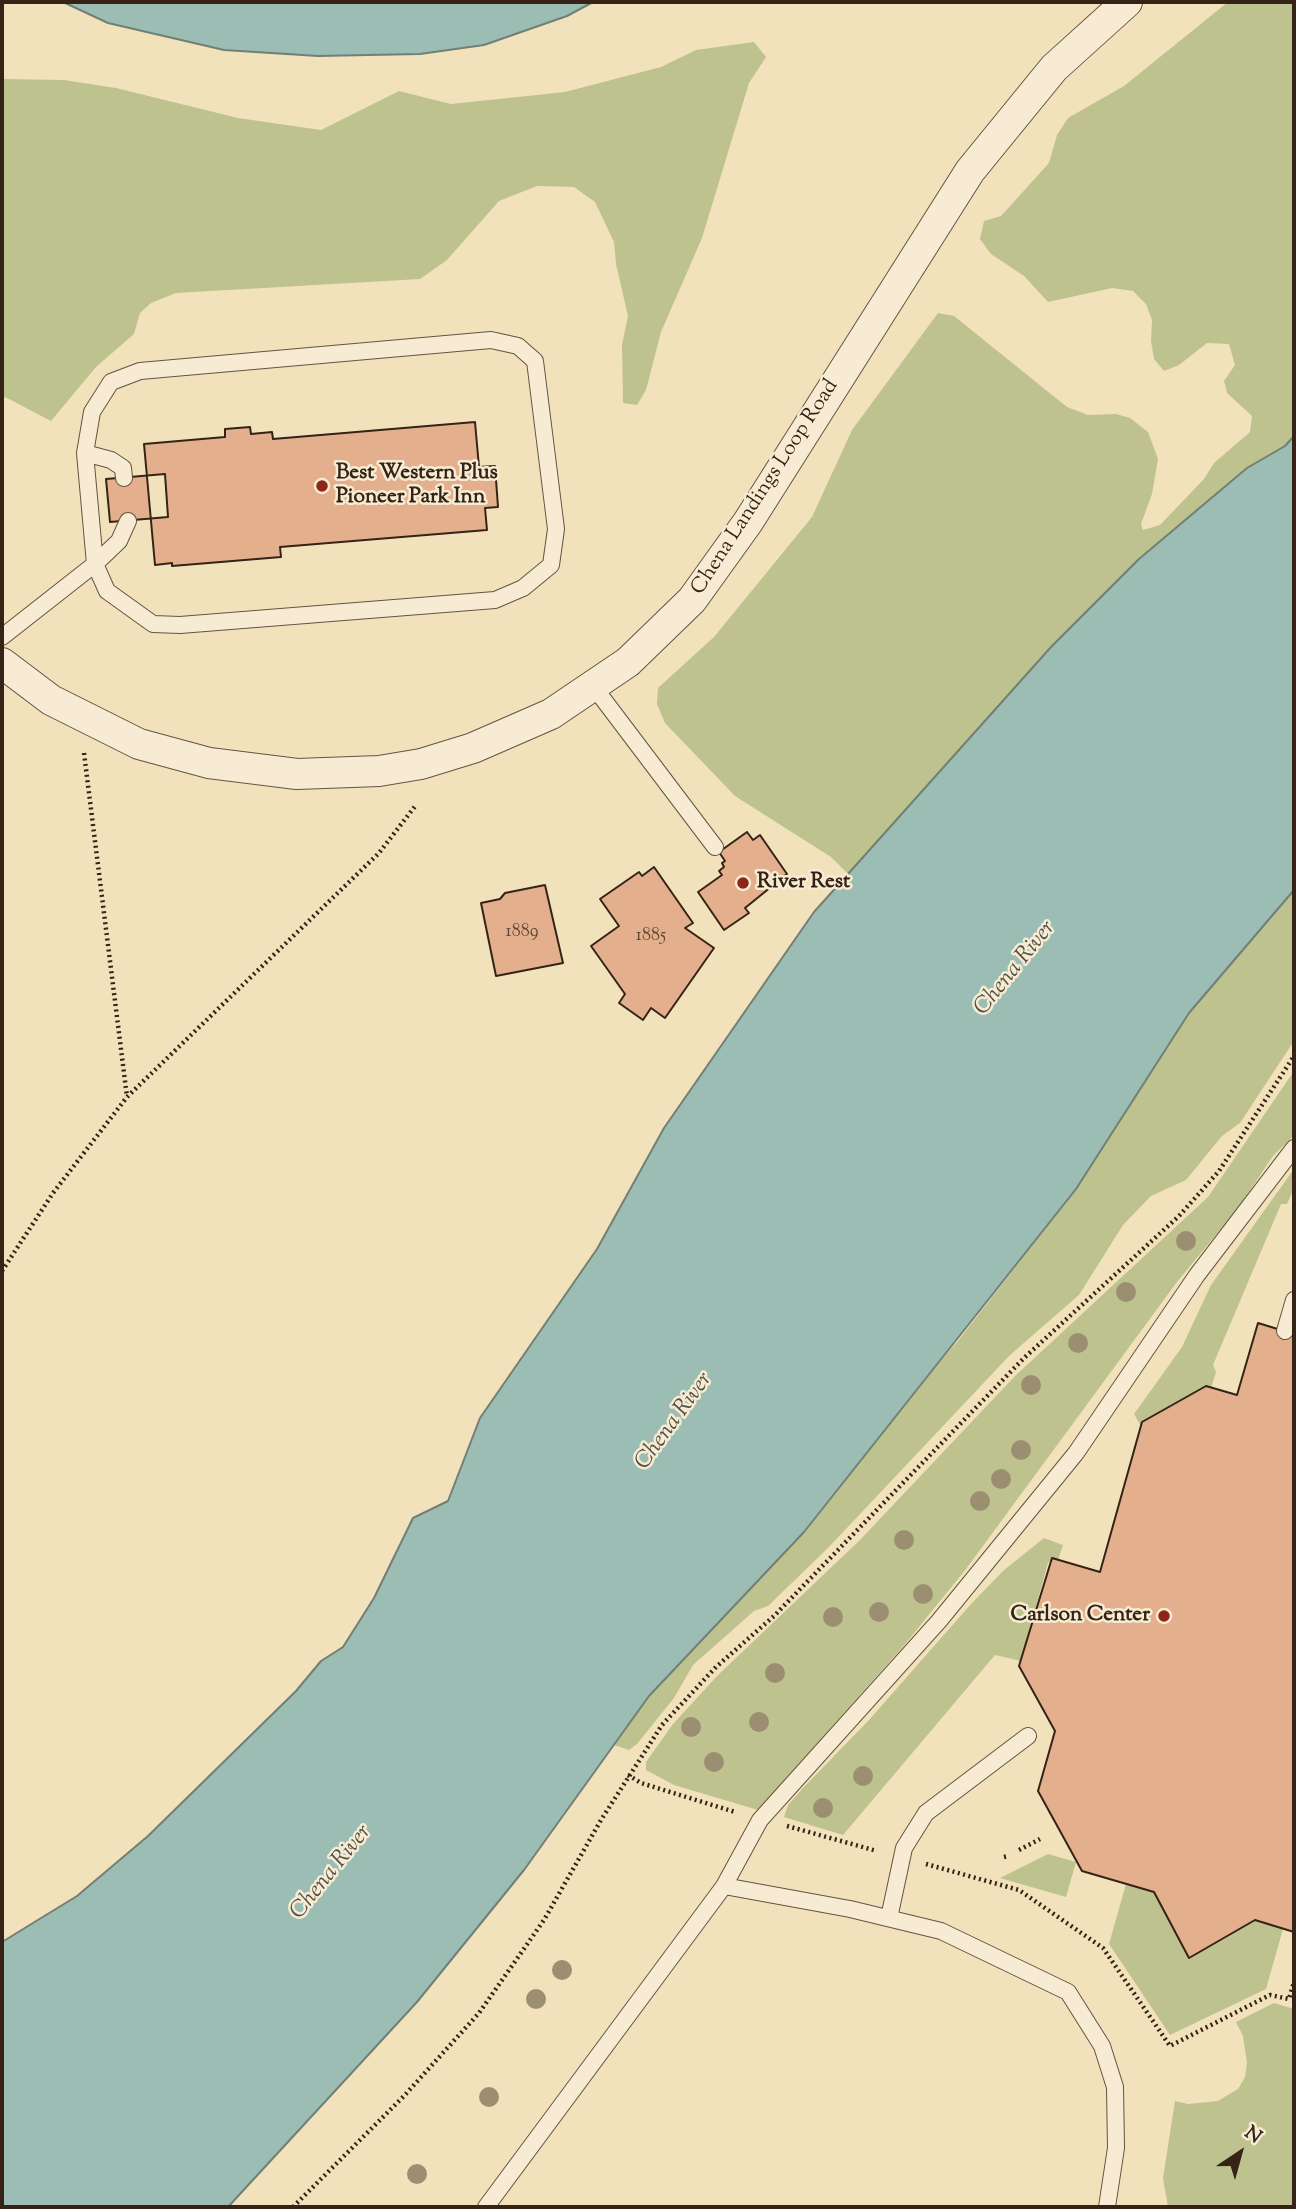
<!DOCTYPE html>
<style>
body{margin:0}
#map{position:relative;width:1296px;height:2209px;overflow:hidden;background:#f2e2bc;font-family:"Sorts Mill Goudy",serif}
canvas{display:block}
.frame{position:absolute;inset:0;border:4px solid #342316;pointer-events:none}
.north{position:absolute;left:1205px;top:2118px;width:70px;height:70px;-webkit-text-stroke:5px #f7ecd3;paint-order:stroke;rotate:36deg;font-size:19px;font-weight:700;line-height:28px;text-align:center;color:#342316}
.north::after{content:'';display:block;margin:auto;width:24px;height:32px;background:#342316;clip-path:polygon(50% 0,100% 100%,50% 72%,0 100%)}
</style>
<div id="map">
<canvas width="1296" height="2209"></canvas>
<div class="frame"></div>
<div class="north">N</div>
</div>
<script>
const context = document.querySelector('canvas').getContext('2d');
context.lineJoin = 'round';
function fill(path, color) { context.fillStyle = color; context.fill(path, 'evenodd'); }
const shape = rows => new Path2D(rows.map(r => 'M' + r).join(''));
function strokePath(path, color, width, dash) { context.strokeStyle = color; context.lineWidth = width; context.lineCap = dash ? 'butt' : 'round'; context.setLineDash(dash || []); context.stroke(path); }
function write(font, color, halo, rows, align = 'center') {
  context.font = font + ' "Sorts Mill Goudy",serif'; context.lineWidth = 5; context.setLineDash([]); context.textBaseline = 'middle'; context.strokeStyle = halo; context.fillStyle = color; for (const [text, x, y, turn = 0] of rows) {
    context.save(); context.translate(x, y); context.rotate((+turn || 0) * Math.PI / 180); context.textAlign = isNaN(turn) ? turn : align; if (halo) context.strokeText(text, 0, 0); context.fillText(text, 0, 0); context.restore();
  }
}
const green = shape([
 [1228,2,1294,2,1294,436,1285,446,1247,468,1139,559,1051,647,848,874,831,857,735,796,665,723,657,704,658,688,714,637,812,517,852,430,938,313,954,316,1067,407,1088,415,1116,414,1130,418,1148,432,1158,459,1152,494,1141,524,1143,530,1160,525,1204,479,1214,463,1250,432,1252,416,1227,393,1224,381,1235,365,1229,344,1207,343,1179,365,1164,371,1154,359,1151,341,1152,320,1146,304,1133,291,1112,288,1048,302,1024,276,991,254,980,239,984,221,1001,216,1049,163,1057,135,1068,118,1124,86],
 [754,42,766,57,749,83,702,238,661,332,646,390,637,405,623,403,622,345,628,316,616,264,614,242,595,202,574,187,537,186,499,201,447,260,420,279,176,293,151,303,140,313,134,334,96,367,51,421,5,397,2,400,2,79,64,80,116,88,238,118,321,130,399,91,451,104,565,92,661,67,696,50],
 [1294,890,1294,1041,1240,1123,1222,1136,1186,1180,1151,1196,1123,1225,1079,1295,1010,1355,828,1548,768,1606,754,1611,693,1665,674,1698,637,1744,629,1750,614,1745,649,1696,958,1341,1076,1189,1189,1013],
 [1294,1071,1294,1135,1273,1156,1238,1208,1177,1282,966,1569,906,1643,758,1810,674,1785,646,1770,646,1762,673,1724,718,1675,859,1541,1015,1376,1208,1197],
 [1294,1169,1294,1188,1287,1204,1281,1204,1213,1365,1216,1372,1211,1388,1141,1426,1134,1414,1182,1347,1211,1285],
 [1044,1538,1063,1545,1058,1560,1052,1558,1048,1563,1021,1661,995,1655,843,1835,784,1817,788,1805,803,1788,869,1720,971,1604,1004,1570],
 [1048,1854,1076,1862,1066,1897,1000,1878],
 [1126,1884,1154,1892,1189,1957,1255,1920,1283,1929,1266,1989,1170,2035,1109,1944],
 [1274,2003,1294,2009,1294,2207,1168,2207,1163,2178,1175,2101,1188,2104,1218,2101,1238,2089,1245,2077,1247,2063,1243,2036,1236,2022]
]);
const water = shape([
 [63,2,593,2,567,16,484,45,420,54,318,56,224,50,108,23,63,2],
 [1294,436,1294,890,1189,1013,1076,1189,804,1532,649,1696,524,1870,417,2002,228,2207,2,2207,2,1942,77,1896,148,1836,296,1691,321,1661,343,1647,374,1598,413,1518,448,1501,480,1418,597,1249,664,1128,814,912,1051,647,1139,559,1247,468,1285,446,1294,436]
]);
const building = shape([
 [475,422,479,467,495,466,498,507,485,508,487,530,280,547,281,557,172,566,172,563,155,565,144,444,225,437,225,429,250,427,251,434,272,432,273,439,475,422],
 [165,474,168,517,110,522,106,479,165,474],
 [747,832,753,840,760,835,787,874,745,908,749,913,724,930,698,892,722,875,719,871,724,867,722,863,725,861,719,852,747,832],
 [654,867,693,923,685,928,714,948,665,1018,651,1008,643,1020,619,1003,625,994,591,946,619,926,600,899,639,872,642,876,654,867],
 [545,885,563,963,496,976,481,903,500,899,505,893,545,885],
 [1258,1323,1294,1334,1294,1932,1255,1920,1189,1958,1154,1892,1082,1871,1038,1791,1055,1731,1019,1666,1052,1558,1100,1572,1142,1422,1206,1386,1237,1395,1258,1323]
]);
const path = shape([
 [84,753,127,1097],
 [2,1271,53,1193,127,1097,379,853,416,805],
 [628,1775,641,1783,735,1812],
 [787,1826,877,1851],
 [1019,1850,1040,1839],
 [1004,1857,1008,1856],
 [926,1864,1019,1890,1103,1948,1170,2046,1270,1995,1289,1999,1294,1982],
 [293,2207,404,2096,479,2013,544,1920,601,1820,662,1725,716,1667,774,1616,1024,1358,1179,1216,1219,1171,1294,1056]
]);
const lane = shape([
 [491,340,518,346,535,361,556,529,551,565,523,588,495,600,180,625,153,624,107,591,95,564,85,453,92,412,111,382,140,371,491,340],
 [85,453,111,460,123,468,124,478],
 [2,637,95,564,119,541,128,521],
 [594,687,715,847],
 [1285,1331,1294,1300],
 [724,1886,760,1820,939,1621,1076,1453,1197,1275,1294,1148],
 [889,1918,904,1848,926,1813,1028,1736],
 [486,2207,724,1886,850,1909,941,1931,1068,1992,1102,2046,1115,2087,1116,2148,1107,2207]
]);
const street = shape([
 [2,663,51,700,139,744,209,763,297,774,379,771,421,764,473,748,551,714,628,662,692,600,748,522,970,171,1054,68,1127,2]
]);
const trees = [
 [1186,1241],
 [1126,1292],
 [1078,1343],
 [1031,1385],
 [1021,1450],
 [1001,1479],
 [980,1501],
 [904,1540],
 [923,1594],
 [879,1612],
 [833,1617],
 [775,1673],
 [759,1722],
 [691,1727],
 [714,1762],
 [863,1776],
 [823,1808],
 [562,1970],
 [536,1999],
 [489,2097],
 [417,2174]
];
const markers = [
 [322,486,7,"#8f2418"],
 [743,883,7,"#8f2418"],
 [1164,1616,7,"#8f2418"]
];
const numberNames = [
 ["1889",522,933],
 ["1885",651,937]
];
const poiNames = [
 ["Best Western Plus",336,474],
 ["Pioneer Park Inn",336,498],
 ["River Rest",757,883],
 ["Carlson Center",1150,1616,"right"]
];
const streetNames = [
 ["Chena Landings Loop Road",766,488,-57]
];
const waterNames = [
 ["Chena River",1016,969,-51],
 ["Chena River",675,1422,-54],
 ["Chena River",332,1873,-51]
];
fill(green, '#bec28e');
fill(water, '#9bbdb4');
strokePath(water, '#727f75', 2);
fill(building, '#e4af8c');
strokePath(building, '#342316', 2);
strokePath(lane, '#645340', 18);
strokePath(street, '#645340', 32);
strokePath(path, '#342316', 4.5, [2, 3.5]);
strokePath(lane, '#f7ecd3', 16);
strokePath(street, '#f7ecd3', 30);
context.fillStyle = '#9c8f71';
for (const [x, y] of trees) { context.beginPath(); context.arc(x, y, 10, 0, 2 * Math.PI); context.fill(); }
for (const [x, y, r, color] of markers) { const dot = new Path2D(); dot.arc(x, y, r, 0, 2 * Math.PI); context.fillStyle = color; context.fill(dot); strokePath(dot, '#f7ecd3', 2.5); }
write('18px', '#604634', null, numberNames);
write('bold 21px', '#342316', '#f7ecd3', poiNames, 'left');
write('21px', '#342316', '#f7ecd3', streetNames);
write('italic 23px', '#535145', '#f7ecd3', waterNames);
</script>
